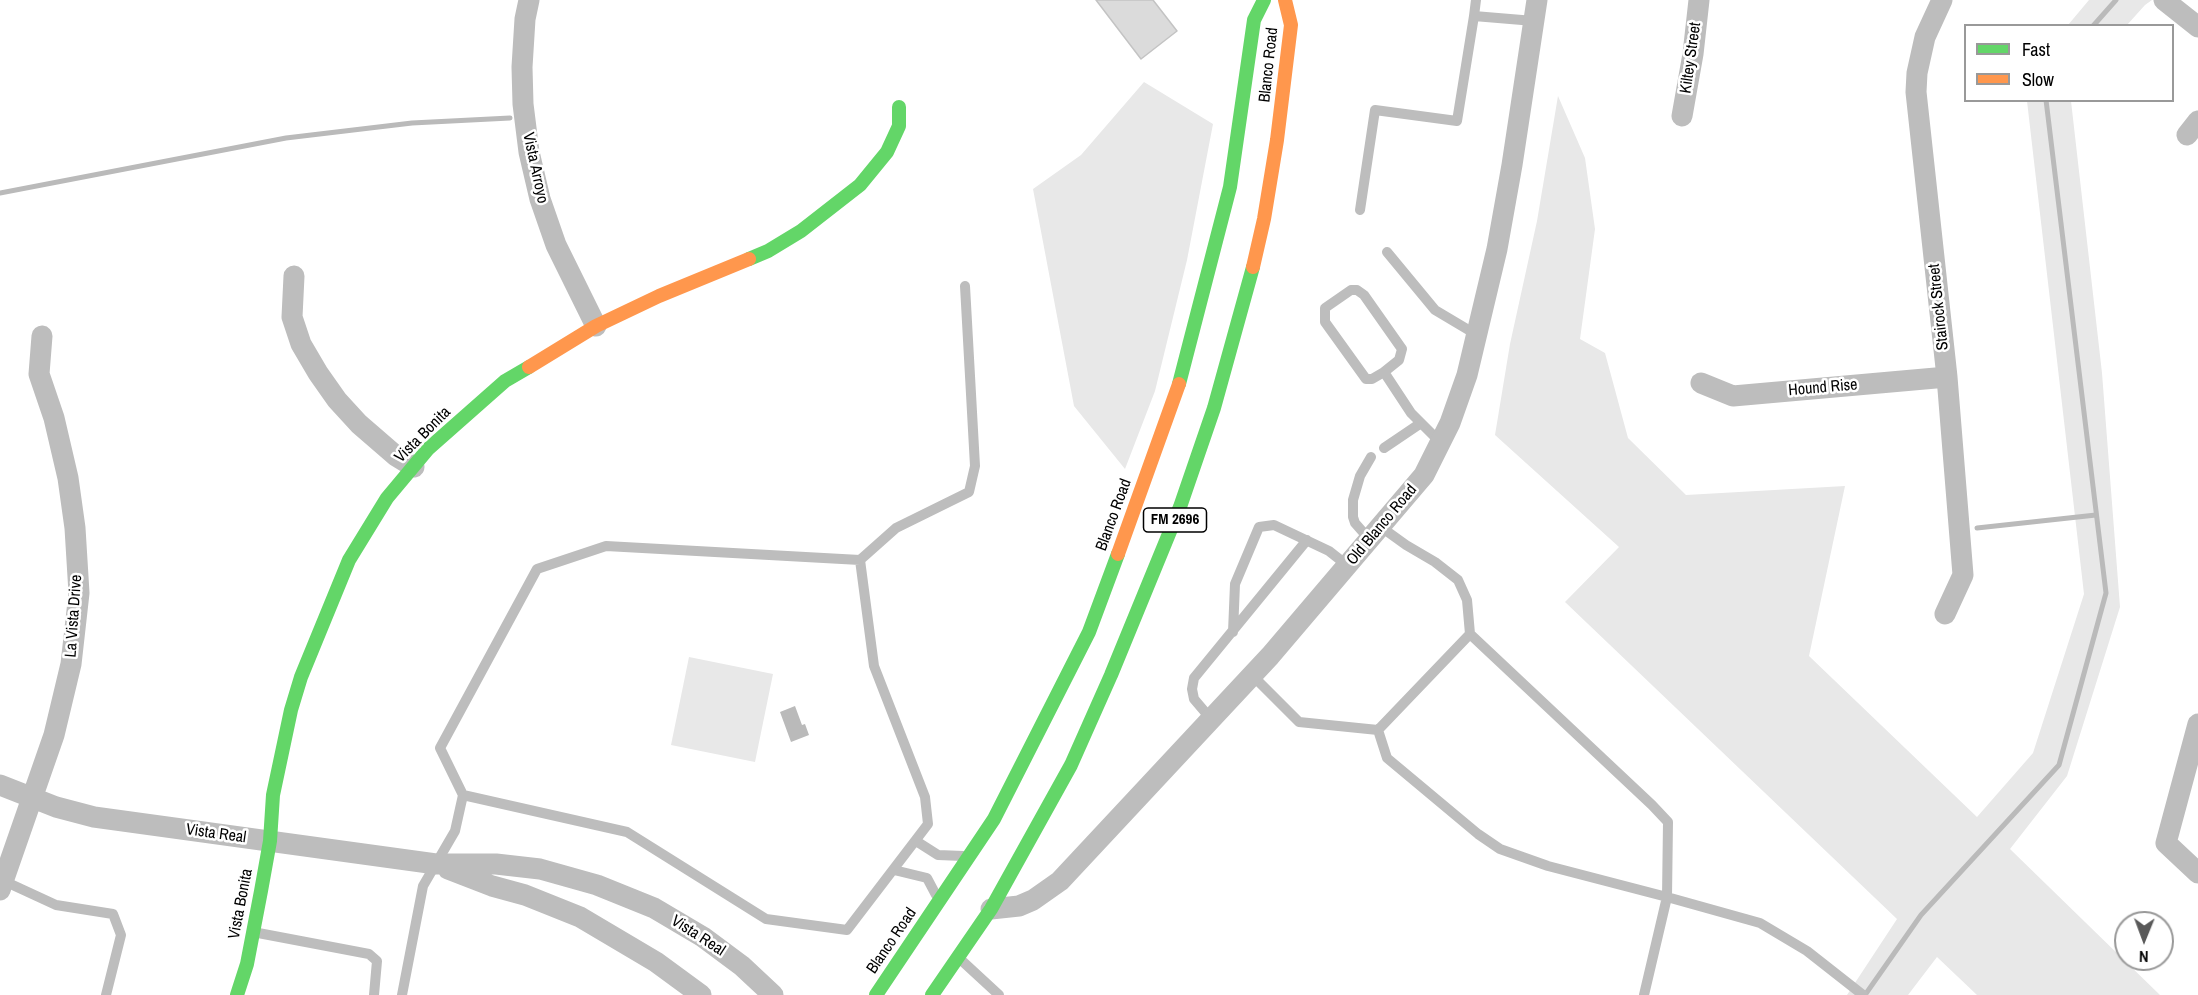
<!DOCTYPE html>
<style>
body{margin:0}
#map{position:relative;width:2198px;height:995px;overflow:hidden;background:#fff;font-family:"Archivo Narrow",sans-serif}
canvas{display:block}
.legend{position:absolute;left:1964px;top:24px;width:210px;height:78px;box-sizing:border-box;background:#fff;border:2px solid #999;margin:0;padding:8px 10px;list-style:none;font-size:18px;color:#000}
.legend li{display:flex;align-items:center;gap:12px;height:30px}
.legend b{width:30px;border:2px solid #999}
.north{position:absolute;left:2114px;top:911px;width:60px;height:60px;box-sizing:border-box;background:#fff;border:2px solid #999;border-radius:50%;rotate:181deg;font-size:16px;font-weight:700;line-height:24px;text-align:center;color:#000}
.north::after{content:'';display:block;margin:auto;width:21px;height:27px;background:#595959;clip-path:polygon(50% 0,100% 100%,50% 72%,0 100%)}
</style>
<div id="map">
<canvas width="2198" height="995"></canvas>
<ul class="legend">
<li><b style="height:8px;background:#63d668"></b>Fast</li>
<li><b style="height:8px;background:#ff974d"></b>Slow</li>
</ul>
<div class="north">N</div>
</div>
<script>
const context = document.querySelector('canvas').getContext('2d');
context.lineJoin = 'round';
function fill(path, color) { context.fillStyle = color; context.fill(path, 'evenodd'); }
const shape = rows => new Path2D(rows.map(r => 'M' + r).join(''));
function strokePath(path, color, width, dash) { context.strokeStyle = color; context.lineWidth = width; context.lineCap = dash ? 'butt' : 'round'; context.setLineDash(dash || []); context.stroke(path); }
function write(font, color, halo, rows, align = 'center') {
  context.font = font + ' "Archivo Narrow",sans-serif'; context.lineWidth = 5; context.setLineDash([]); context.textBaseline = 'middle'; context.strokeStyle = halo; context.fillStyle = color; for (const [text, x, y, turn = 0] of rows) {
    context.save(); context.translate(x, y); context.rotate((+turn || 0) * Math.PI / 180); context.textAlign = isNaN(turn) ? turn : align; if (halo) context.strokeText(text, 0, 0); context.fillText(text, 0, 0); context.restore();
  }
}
const green = shape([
 [2089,0,2152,0,2145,5,2127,25,2068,25],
 [1144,82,1213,124,1187,260,1155,391,1125,469,1074,406,1033,189,1081,155],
 [1558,96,1585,158,1595,229,1580,339,1605,353,1628,438,1686,495,1845,486,1809,656,1977,817,2033,753,2084,594,2027,101,2071,101,2102,373,2120,607,2067,776,2010,849,2160,995,1977,995,1937,957,1908,995,1847,995,1897,919,1565,602,1619,547,1495,435,1510,344,1537,221],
 [689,657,773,674,755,762,671,745]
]);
const water = shape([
 [795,706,802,725,805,724,809,735,791,742,780,712]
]);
const stream = shape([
 [2093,26,2116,0],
 [0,193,286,138,412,123,510,118],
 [1977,528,2096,515],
 [1865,995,1921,915,2059,765,2106,593,2046,100]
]);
const building = shape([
 [1096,0,1153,0,1177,31,1141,59,1096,0]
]);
const lane = shape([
 [1474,16,1476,0],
 [1360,210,1375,110,1457,121,1474,16,1534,21],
 [1387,252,1435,310,1477,335],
 [1384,372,1399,360,1402,349,1364,295,1357,290,1351,290,1325,308,1325,322,1366,379,1372,379,1384,372,1411,413,1440,442],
 [1384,448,1421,423],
 [1381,527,1406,545,1435,562,1458,580,1467,600,1470,634,1378,730,1387,758,1478,834,1500,849,1548,866,1667,897,1668,822,1652,805,1470,634],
 [1370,540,1355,523,1353,517,1353,500,1360,476,1371,457],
 [1233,632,1235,584,1259,527,1274,525,1329,551,1348,566],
 [1252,675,1299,722,1378,730],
 [1211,719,1194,699,1192,689,1194,678,1307,540],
 [463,795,440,748,537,569,606,546,860,560],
 [916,841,938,855,963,856],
 [894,870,927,878,936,895],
 [4,881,56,905,113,914,121,935,106,995],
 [253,932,369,954,377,961,374,995],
 [960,959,999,995],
 [402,995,423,886,455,831,463,795,627,832,766,919,847,930,928,824,925,797,874,666,860,560,896,528,969,492,975,466,965,286],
 [1644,995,1667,897,1760,923,1807,951,1863,995]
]);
const street = shape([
 [529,0,525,19,522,67,523,104,529,152,540,199,556,245,596,326],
 [1942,0,1925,37,1917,73,1916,92,1947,377,1963,575,1945,614],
 [2164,0,2198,27],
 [1682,116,1693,54,1699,0],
 [2187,135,2198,121],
 [294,276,292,317,301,344,318,373,337,400,359,424,396,456,414,467],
 [1701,383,1733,396,1947,377],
 [2198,724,2166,843,2198,873],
 [0,785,56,807,94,817,436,864,496,864,540,869,597,885,654,908,703,937,742,966,773,995],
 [448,869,492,886,525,895,580,917,656,962,701,995],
 [0,890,54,735,71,664,79,593,75,528,68,478,54,418,39,374,42,336],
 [991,909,1019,906,1033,900,1060,881,1270,656,1424,475,1450,423,1467,375,1497,249,1512,165,1537,0]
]);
const fast = shape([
 [749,259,768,251,801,231,860,185,887,152,899,126,899,107],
 [1179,384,1230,187,1254,20,1264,0],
 [237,995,247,964,261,891,270,841,273,795,291,710,301,677,349,560,387,498,428,449,505,381,529,367],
 [876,995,994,819,1089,632,1118,554],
 [932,995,991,909,1071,765,1111,675,1180,507,1214,408,1253,267]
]);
const slow = shape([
 [1253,267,1264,219,1277,140,1291,25,1285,0],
 [529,367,596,326,659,296,749,259],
 [1118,554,1179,384]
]);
const shields = [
 [1175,520,63]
];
const shieldNames = [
 ["FM 2696",1175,520]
];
const streetNames = [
 ["Kiltey Street",1691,58,-82],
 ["Blanco Road",1269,65,-84],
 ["Vista Arroyo",535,168,78],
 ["Stairock Street",1939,307,-96],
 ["Hound Rise",1823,388,-5],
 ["Vista Bonita",423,435,-45],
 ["Blanco Road",1114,515,-70],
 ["Old Blanco Road",1382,525,-50],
 ["La Vista Drive",74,616,-86],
 ["Vista Real",216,834,8],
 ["Vista Bonita",241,904,-79],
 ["Vista Real",698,936,33],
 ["Blanco Road",892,941,-56]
];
fill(green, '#e8e8e8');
fill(water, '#bababa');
strokePath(stream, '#bababa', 5);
fill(building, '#dbdbdb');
strokePath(building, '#c3c3c3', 1.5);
strokePath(lane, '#bdbdbd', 10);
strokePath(street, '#bdbdbd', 21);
strokePath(fast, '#63d668', 14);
strokePath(slow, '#ff974d', 14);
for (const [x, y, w] of shields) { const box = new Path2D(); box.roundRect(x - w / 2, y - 12, w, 24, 4.5); context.fillStyle = '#fff'; context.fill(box); strokePath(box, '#000', 1.5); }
write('bold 15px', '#000', null, shieldNames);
write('16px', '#000', '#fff', streetNames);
</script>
